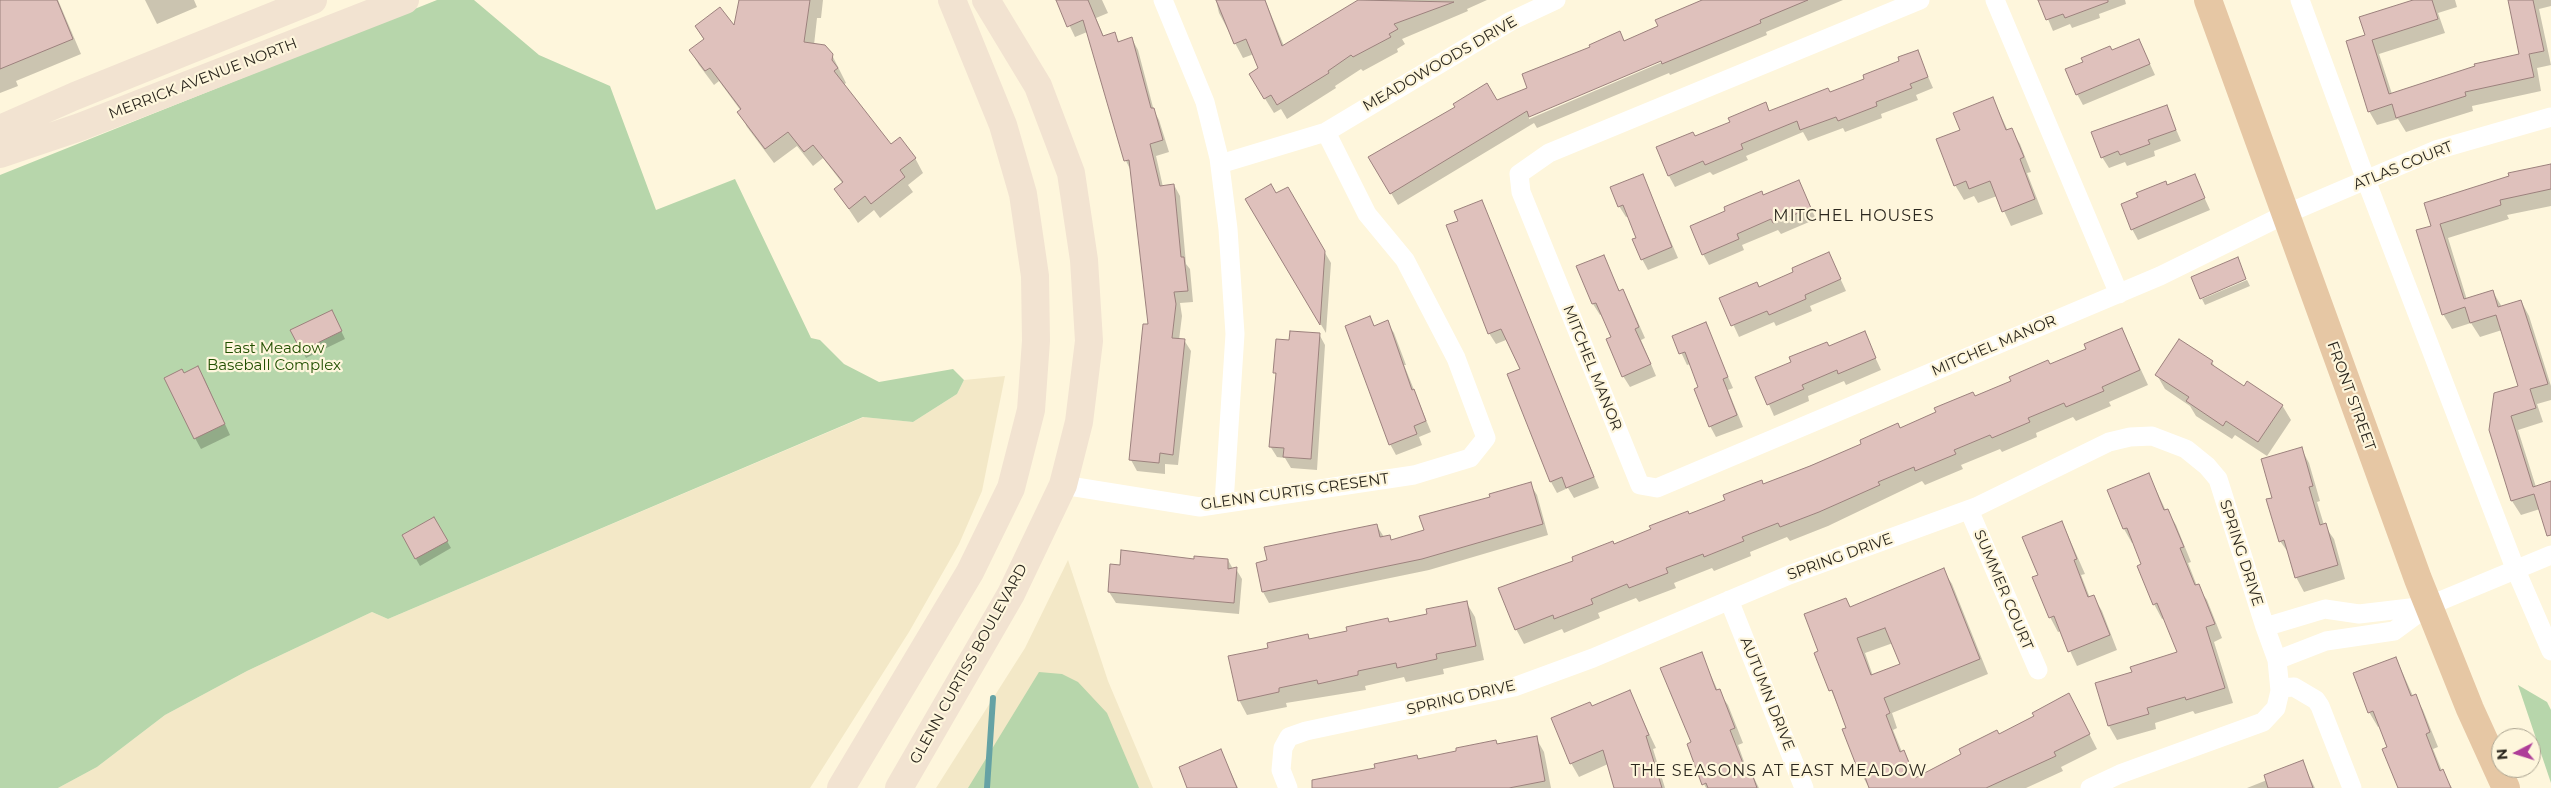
<!DOCTYPE html>
<style>
body{margin:0}
#map{position:relative;width:2551px;height:788px;overflow:hidden;background:#fef6dc;font-family:Montserrat,sans-serif}
canvas{display:block}
.north{position:absolute;left:2491px;top:728px;width:50px;height:50px;box-sizing:border-box;background:#fef6dc;border:1px solid #aaa390;border-radius:50%;rotate:265deg;font-size:14px;font-weight:700;line-height:20px;text-align:center;color:#2b271e}
.north::after{content:'';display:block;margin:auto;width:18px;height:22px;background:#ae3d98;clip-path:polygon(50% 0,100% 100%,50% 72%,0 100%)}
</style>
<div id="map">
<canvas width="2551" height="788"></canvas>
<div class="north">N</div>
</div>
<script>
const context = document.querySelector('canvas').getContext('2d');
context.lineJoin = 'round';
function fill(path, color) { context.fillStyle = color; context.fill(path, 'evenodd'); }
const shape = rows => new Path2D(rows.map(r => 'M' + r).join(''));
function strokePath(path, color, width, dash) { context.strokeStyle = color; context.lineWidth = width; context.lineCap = dash ? 'butt' : 'round'; context.setLineDash(dash || []); context.stroke(path); }
function write(font, color, halo, rows, align = 'center') {
  context.font = font + ' Montserrat,sans-serif'; context.lineWidth = 4.5; context.setLineDash([]); context.textBaseline = 'middle'; context.strokeStyle = halo; context.fillStyle = color; for (const [text, x, y, turn = 0] of rows) {
    context.save(); context.translate(x, y); context.rotate((+turn || 0) * Math.PI / 180); context.textAlign = isNaN(turn) ? turn : align; if (halo) context.strokeText(text, 0, 0); context.fillText(text, 0, 0); context.restore();
  }
}
const built = shape([
 [1005,376,982,491,959,544,909,632,810,788,58,788,97,767,165,715,247,671,372,612,388,619,864,417,913,422,957,394,964,380],
 [1068,560,1108,681,1153,788,936,788,1025,648]
]);
const green = shape([
 [437,0,474,0,539,55,610,86,656,210,735,179,811,338,820,340,844,364,879,382,953,369,964,380,957,394,913,422,863,417,388,619,372,612,247,671,165,715,97,767,58,788,0,788,0,175],
 [1039,672,1062,674,1078,682,1107,713,1139,788,968,788],
 [2518,685,2547,702,2551,710,2551,783]
]);
const shadow = shape([
 [0,0,58,0,81,54,16,81,18,86,0,93],
 [145,0,194,0,197,7,157,24],
 [740,0,823,0,821,18,817,18,814,45,832,55,846,83,843,85,891,146,915,158,923,173,908,185,913,192,880,218,874,210,858,223,836,190,843,184,823,158,813,166,797,146,774,163,747,127,739,112,741,111,719,81,714,85,699,65,690,50,704,40,696,27,735,28],
 [1057,0,1102,0,1108,13,1096,18,1104,37,1114,34,1120,43,1132,39,1138,50,1154,111,1159,120,1169,152,1156,156,1163,187,1174,185,1180,196,1186,264,1190,269,1193,302,1180,303,1182,316,1179,340,1184,340,1191,351,1178,465,1165,464,1165,474,1137,471,1131,460,1150,326,1131,171,1126,161,1087,32,1075,37],
 [1216,0,1265,0,1284,46,1360,0,1487,0,1467,9,1468,11,1402,39,1405,44,1397,49,1398,52,1363,71,1361,69,1335,86,1336,88,1287,119,1281,109,1274,113,1259,89,1260,68,1254,54,1243,58,1219,13],
 [1706,0,1843,0,1766,32,1767,35,1670,75,1669,73,1537,128,1534,123,1398,205,1370,157,1529,88,1591,48,1620,33,1625,42,1659,27],
 [1666,58,1667,60,1529,119,1529,116],
 [2040,0,2125,0,2126,4,2099,14,2100,18,2072,28,2070,24,2053,31],
 [2417,0,2455,0,2457,7,2438,13,2445,33,2379,54,2392,94,2521,55,2509,0,2551,0,2551,6,2539,9,2551,65,2537,68,2541,91,2472,106,2473,111,2406,132,2398,119,2377,125,2369,111,2366,36],
 [2139,40,2155,75,2083,105,2077,94,2112,51],
 [1917,51,1933,88,1916,95,1918,100,1881,114,1882,118,1845,132,1843,128,1808,141,1803,132,1746,156,1748,160,1713,175,1710,172,1675,187,1669,176,1695,138,1731,122,1765,103,1770,112,1866,80],
 [1993,99,2008,131,2011,130,2020,144,2031,172,2027,173,2043,214,2011,226,1997,196,1978,203,1974,196,1964,200,1955,185,1961,131],
 [2166,106,2181,141,2154,151,2155,156,2127,166,2125,162,2109,168,2102,157],
 [2551,165,2551,206,2507,215,2509,219,2448,238,2467,300,2493,292,2502,307,2521,301,2529,316,2551,386,2551,400,2537,404,2543,422,2518,430,2536,487,2551,482,2551,524,2540,509,2521,515,2512,501,2490,430,2519,387,2502,330,2480,337,2471,323,2452,329,2443,314,2432,226],
 [1642,175,1678,258,1648,270,1642,259,1638,238,1629,216,1626,217,1619,206],
 [2194,175,2210,210,2138,240,2132,229,2167,186],
 [1799,182,1816,219,1781,234,1778,230,1742,245,1744,250,1709,265,1703,254,1727,212],
 [1287,188,1331,263,1326,333,1247,200,1276,195],
 [1481,202,1599,488,1574,498,1568,488,1557,493,1551,482,1509,375,1521,370,1506,340,1496,344,1489,333],
 [1829,254,1846,291,1810,306,1812,311,1776,326,1774,322,1739,337,1721,298,1759,288,1795,273],
 [1603,256,1620,292,1623,291,1629,302,1645,338,1641,340,1656,376,1630,387,1623,376,1612,338,1602,314,1600,315,1593,304,1578,267],
 [2247,280,2250,286,2205,305,2202,299],
 [335,318,345,339,306,358,292,331],
 [1370,318,1375,327,1387,322,1394,333,1406,365,1404,365,1431,432,1419,437,1422,445,1396,455,1390,444],
 [1705,324,1733,388,1728,390,1743,427,1716,437,1710,426,1700,388,1690,364,1687,365,1674,337],
 [2122,329,2148,385,2109,402,2111,406,2076,421,2073,417,2036,433,2037,437,2002,452,2000,449,1961,465,1963,469,1925,485,1922,481,1828,526,1790,541,1787,537,1750,552,1751,556,1714,571,1712,568,1674,583,1676,588,1639,602,1636,598,1598,613,1600,618,1564,633,1562,629,1524,644,1516,629,1575,562,1900,429,2087,349],
 [1864,333,1881,370,1846,385,1844,381,1808,396,1809,401,1774,416,1757,377],
 [1319,334,1325,345,1317,470,1291,468,1285,458,1277,457,1270,446,1277,377,1275,373,1277,340,1290,341],
 [2212,362,2216,369,2244,388,2282,405,2291,420,2267,456,2235,435,2232,439,2196,416,2190,406,2165,389,2157,375],
 [184,374,204,378,230,435,201,449,195,438],
 [2301,448,2309,463,2320,501,2317,502,2324,525,2334,539,2345,579,2304,592,2296,577,2290,555,2280,541,2274,499],
 [2149,475,2166,511,2167,510,2176,525,2191,562,2188,563,2197,586,2207,600,2222,638,2214,642,2233,703,2195,714,2193,711,2155,723,2156,729,2117,740,2109,726,2096,684,2133,673,2179,653,2165,618,2162,619,2154,604,2143,565,2134,543,2132,543,2124,529,2109,491],
 [1530,484,1537,495,1548,535,1429,570,1269,603,1263,592,1377,526,1384,537,1389,536,1392,541,1425,531,1491,498],
 [434,519,451,548,420,566,403,536],
 [2062,522,2085,574,2081,575,2090,598,2093,596,2102,611,2117,650,2077,666,2061,631,2058,632,2050,617,2039,575],
 [1195,560,1228,560,1233,569,1236,569,1242,579,1239,614,1116,603,1109,592],
 [1943,570,1952,584,1988,674,1892,713,1897,728,1893,730,1902,752,1904,751,1917,778,1998,735,2077,710,2097,749,2061,767,2063,771,2026,788,1871,788,1867,784,1859,770,1847,728,1816,654,1820,652,1846,599,1850,608],
 [1893,643,1902,665,1873,676,1865,653],
 [1466,602,1475,617,1484,660,1443,669,1444,674,1406,682,1404,677,1365,686,1366,690,1286,703,1287,707,1247,715,1239,700,1269,649,1307,636,1310,640,1349,632,1388,619,1390,623,1428,615],
 [1701,654,1718,691,1728,705,1743,743,1738,745,1746,767,1748,766,1759,788,1706,788,1704,784,1693,743],
 [2396,658,2413,696,2415,696,2423,710,2438,747,2433,749,2442,771,2452,788,2399,788,2380,726,2378,727,2369,712],
 [1629,691,1656,748,1653,749,1665,788,1615,788,1608,764,1579,777,1571,763,1592,707],
 [1536,738,1544,752,1551,788,1340,788,1418,760,1496,742,1498,745],
 [1221,751,1238,788,1189,788],
 [2302,762,2315,788,2247,788,2267,780]
]);
const stream = shape([
 [987,788,993,698]
]);
const building = shape([
 [0,0,57,0,73,39,0,69,0,0],
 [739,0,810,0,804,42,825,45,833,54,832,60,838,68,834,71,891,144,900,137,916,158,900,170,905,177,871,204,865,196,849,209,834,189,843,182,813,145,804,152,788,132,765,149,737,112,741,109,710,68,705,71,689,50,704,39,695,26,720,7,734,25,739,0],
 [1056,0,1088,0,1103,36,1115,32,1118,42,1132,37,1151,108,1154,108,1163,140,1150,144,1160,186,1174,184,1181,257,1184,257,1188,291,1174,292,1176,304,1172,338,1185,339,1173,455,1160,453,1159,463,1129,460,1143,324,1148,324,1129,160,1124,161,1083,20,1067,27,1056,0],
 [1216,0,1265,0,1282,46,1358,0,1454,2,1394,24,1398,29,1389,34,1391,37,1353,57,1351,55,1328,71,1329,73,1277,105,1271,95,1264,99,1249,74,1258,68,1246,39,1234,44,1216,0],
 [1702,0,1808,0,1760,20,1761,23,1662,64,1661,61,1529,117,1527,111,1390,194,1368,157,1455,107,1453,104,1487,83,1497,100,1527,88,1522,74,1590,47,1589,45,1620,31,1624,41,1658,26,1655,20,1702,0],
 [2038,0,2108,0,2108,2,2065,18,2063,14,2046,20,2038,0],
 [2413,0,2432,0,2438,19,2372,40,2389,94,2475,66,2474,64,2519,54,2508,0,2533,0,2544,51,2529,54,2534,77,2465,92,2466,96,2396,118,2392,104,2368,112,2346,41,2365,35,2359,17,2413,0],
 [2139,39,2150,64,2076,95,2065,69,2083,62,2081,58,2110,46,2112,50,2139,39],
 [1918,50,1928,77,1910,84,1912,88,1876,102,1877,106,1838,121,1836,117,1800,130,1797,121,1741,144,1743,149,1705,165,1703,161,1668,176,1656,147,1693,132,1695,136,1730,122,1728,118,1766,102,1769,111,1828,88,1830,92,1864,79,1863,75,1899,61,1898,57,1918,50],
 [1993,97,2006,130,2012,128,2024,157,2020,159,2035,199,2002,212,1990,181,1969,189,1966,181,1954,186,1936,139,1960,130,1953,113,1993,97],
 [2167,105,2176,130,2148,140,2150,144,2120,155,2118,151,2101,158,2091,132,2167,105],
 [2551,164,2551,189,2500,200,2501,205,2440,224,2464,299,2493,290,2498,307,2521,300,2548,384,2530,389,2536,408,2511,416,2533,487,2551,481,2551,535,2547,536,2534,494,2511,501,2489,430,2494,393,2518,386,2496,315,2470,323,2465,307,2442,315,2416,230,2431,226,2424,203,2509,176,2508,173,2551,164],
 [1643,174,1672,247,1641,260,1632,239,1636,238,1623,205,1618,207,1610,187,1643,174],
 [2195,174,2205,198,2131,230,2121,204,2138,197,2136,193,2166,181,2167,185,2195,174],
 [1799,180,1811,208,1773,223,1771,219,1737,234,1739,239,1702,255,1690,226,1725,211,1724,207,1762,191,1763,195,1799,180],
 [1271,184,1276,193,1288,187,1325,251,1320,325,1245,199,1271,184],
 [1482,200,1594,477,1566,488,1562,477,1550,482,1507,374,1520,369,1501,329,1488,334,1446,225,1458,221,1454,211,1482,200],
 [1829,252,1841,279,1805,295,1806,299,1769,315,1767,311,1731,326,1719,298,1757,282,1759,287,1793,272,1792,268,1829,252],
 [1604,255,1619,291,1623,289,1639,327,1635,329,1651,364,1622,377,1606,339,1611,337,1596,303,1592,304,1576,266,1604,255],
 [2238,257,2246,279,2200,299,2191,277,2238,257],
 [332,310,342,331,301,351,290,330,332,310],
 [1370,316,1374,326,1388,320,1412,390,1414,389,1426,421,1414,426,1417,434,1389,445,1345,326,1370,316],
 [1706,322,1728,377,1723,379,1737,415,1709,427,1694,389,1698,387,1685,352,1679,354,1672,336,1706,322],
 [2122,328,2140,370,2102,387,2104,391,2066,407,2064,403,2028,418,2030,422,1992,438,1990,435,1954,450,1956,454,1915,471,1914,467,1878,482,1880,485,1819,512,1780,527,1778,523,1742,537,1744,541,1704,557,1703,554,1666,568,1668,573,1629,588,1627,584,1591,599,1593,604,1554,619,1553,615,1515,630,1498,588,1573,561,1572,557,1613,541,1614,544,1651,529,1649,526,1688,511,1689,514,1725,500,1723,495,1762,480,1763,484,1810,466,1861,444,1860,440,1898,423,1900,428,1936,412,1934,408,1973,392,1975,396,2011,381,2009,377,2048,360,2050,364,2086,349,2084,344,2122,328],
 [1290,331,1320,333,1311,459,1283,457,1284,448,1269,447,1276,373,1273,373,1276,339,1289,340,1290,331],
 [1865,331,1876,358,1838,374,1837,370,1802,385,1804,389,1767,405,1755,377,1791,362,1789,357,1827,342,1829,346,1865,331],
 [2179,339,2213,361,2211,364,2244,386,2247,381,2283,405,2258,442,2226,421,2223,426,2186,401,2189,397,2155,375,2179,339],
 [198,366,225,424,194,439,164,378,182,369,184,373,198,366],
 [2302,447,2313,486,2309,487,2320,525,2326,523,2338,565,2295,578,2284,540,2279,542,2266,499,2272,498,2261,459,2302,447],
 [2149,473,2164,510,2168,509,2184,547,2180,548,2195,585,2199,584,2215,624,2206,627,2225,688,2186,700,2185,697,2147,708,2149,714,2108,726,2095,683,2132,672,2130,667,2177,652,2157,603,2153,605,2137,566,2141,564,2127,528,2123,529,2107,490,2149,473],
 [1531,482,1543,524,1422,559,1262,592,1256,563,1267,560,1264,547,1377,524,1380,537,1390,535,1391,540,1424,530,1419,516,1490,497,1489,494,1531,482],
 [434,517,448,541,415,559,402,535,434,517],
 [2062,521,2077,559,2074,560,2088,597,2094,595,2110,635,2068,652,2054,616,2049,618,2032,577,2038,575,2022,537,2062,521],
 [1121,550,1194,559,1194,556,1228,559,1228,569,1237,567,1234,603,1108,592,1110,564,1120,565,1121,550],
 [1944,568,1980,659,1884,698,1890,713,1886,715,1900,752,1904,750,1915,778,1961,754,1959,749,1997,730,1999,734,2034,716,2032,713,2069,693,2090,734,2054,752,2056,756,1986,788,1869,788,1862,769,1858,770,1842,729,1846,728,1832,690,1829,691,1814,653,1818,651,1804,614,1846,598,1850,607,1944,568],
 [1885,628,1900,664,1871,675,1857,638,1885,628],
 [1467,601,1476,646,1436,654,1437,659,1397,668,1396,663,1358,671,1358,675,1318,684,1317,680,1279,688,1279,692,1238,701,1228,656,1268,648,1267,643,1308,634,1309,639,1347,631,1346,627,1388,618,1389,622,1427,614,1426,609,1467,601],
 [1702,652,1716,690,1720,689,1735,728,1730,730,1744,766,1749,765,1757,788,1708,788,1706,783,1702,785,1687,744,1691,742,1660,668,1702,652],
 [2396,657,2411,696,2416,694,2430,732,2426,734,2440,771,2443,769,2451,788,2398,788,2382,749,2387,747,2373,711,2368,713,2353,673,2396,657],
 [1630,690,1649,735,1646,736,1662,788,1614,788,1603,750,1570,764,1551,718,1590,702,1592,706,1630,690],
 [1537,736,1545,781,1509,788,1312,788,1312,780,1375,768,1374,764,1417,755,1418,759,1456,751,1456,748,1496,740,1497,744,1537,736],
 [1221,749,1237,788,1187,788,1179,767,1221,749],
 [2303,760,2313,788,2268,788,2264,775,2303,760]
]);
const minor = shape([
 [1163,0,1205,102,1219,158,1228,229,1235,334,1224,503],
 [1920,0,1549,153,1519,174,1521,192,1640,485,1657,488,2160,276,2286,214,2436,150,2551,117],
 [1995,0,2119,294],
 [2300,0,2366,180,2515,568,2551,651],
 [1220,164,1326,132],
 [1063,485,1200,507,1414,475,1470,458,1486,438,1456,358,1405,260,1367,214,1326,132,1511,21,1556,0],
 [1969,510,2038,670],
 [1729,600,1804,788],
 [2265,627,2325,609,2359,614,2427,606],
 [2277,660,2326,641,2394,631,2428,606,2551,555],
 [2280,688,2294,687,2316,700,2320,706,2352,788],
 [1288,788,1281,770,1283,748,1289,737,1306,731,1514,687,1593,658,1789,575,1976,507,2109,442,2130,437,2152,436,2186,449,2207,466,2218,479,2265,627,2277,660,2280,691,2276,708,2263,722,2120,774,2090,788]
]);
const secondary = shape([
 [0,129,75,96,313,0],
 [0,154,80,127,405,0],
 [841,788,970,572,1011,488,1031,410,1036,341,1035,276,1023,194,1003,125,952,0],
 [899,788,1011,594,1063,485,1079,422,1089,341,1084,260,1071,173,1038,86,986,0]
]);
const primary = shape([
 [2208,0,2418,579,2470,709,2506,788]
]);
const streetNames = [
 ["MEADOWOODS DRIVE",1440,64,-30],
 ["MERRICK AVENUE NORTH",203,79,-21],
 ["ATLAS COURT",2403,166,-22],
 ["MITCHEL MANOR",1994,346,-23],
 ["MITCHEL MANOR",1592,368,68],
 ["FRONT STREET",2351,396,70],
 ["GLENN CURTIS CRESENT",1295,492,-8],
 ["SPRING DRIVE",2241,553,72],
 ["SPRING DRIVE",1840,557,-20],
 ["SUMMER COURT",2003,590,67],
 ["GLENN CURTISS BOULEVARD",969,664,-61],
 ["AUTUMN DRIVE",1767,694,68],
 ["SPRING DRIVE",1461,698,-13]
];
const parkNames = [
 ["East Meadow",274,349],
 ["Baseball Complex",274,366]
];
const neighbourhoodNames = [
 ["MITCHEL HOUSES",1854,216],
 ["THE SEASONS AT EAST MEADOW",1779,771]
];
fill(built, '#f3e8c7');
fill(green, '#b7d6ab');
fill(shadow, '#0003');
strokePath(stream, '#65a2a4', 6);
fill(building, '#dfc1bc');
strokePath(building, '#9c817d', 1);
strokePath(minor, '#fff', 19);
strokePath(secondary, '#f2e3d1', 28);
strokePath(primary, '#e6c7a4', 28);
write('15px', '#2b271e', '#fef6dc', streetNames);
write('15px', '#214f00', '#fef6dc', parkNames);
context.letterSpacing = '1px';
write('16px', '#2b271e', '#fef6dc', neighbourhoodNames);
context.letterSpacing = '0px';
</script>
